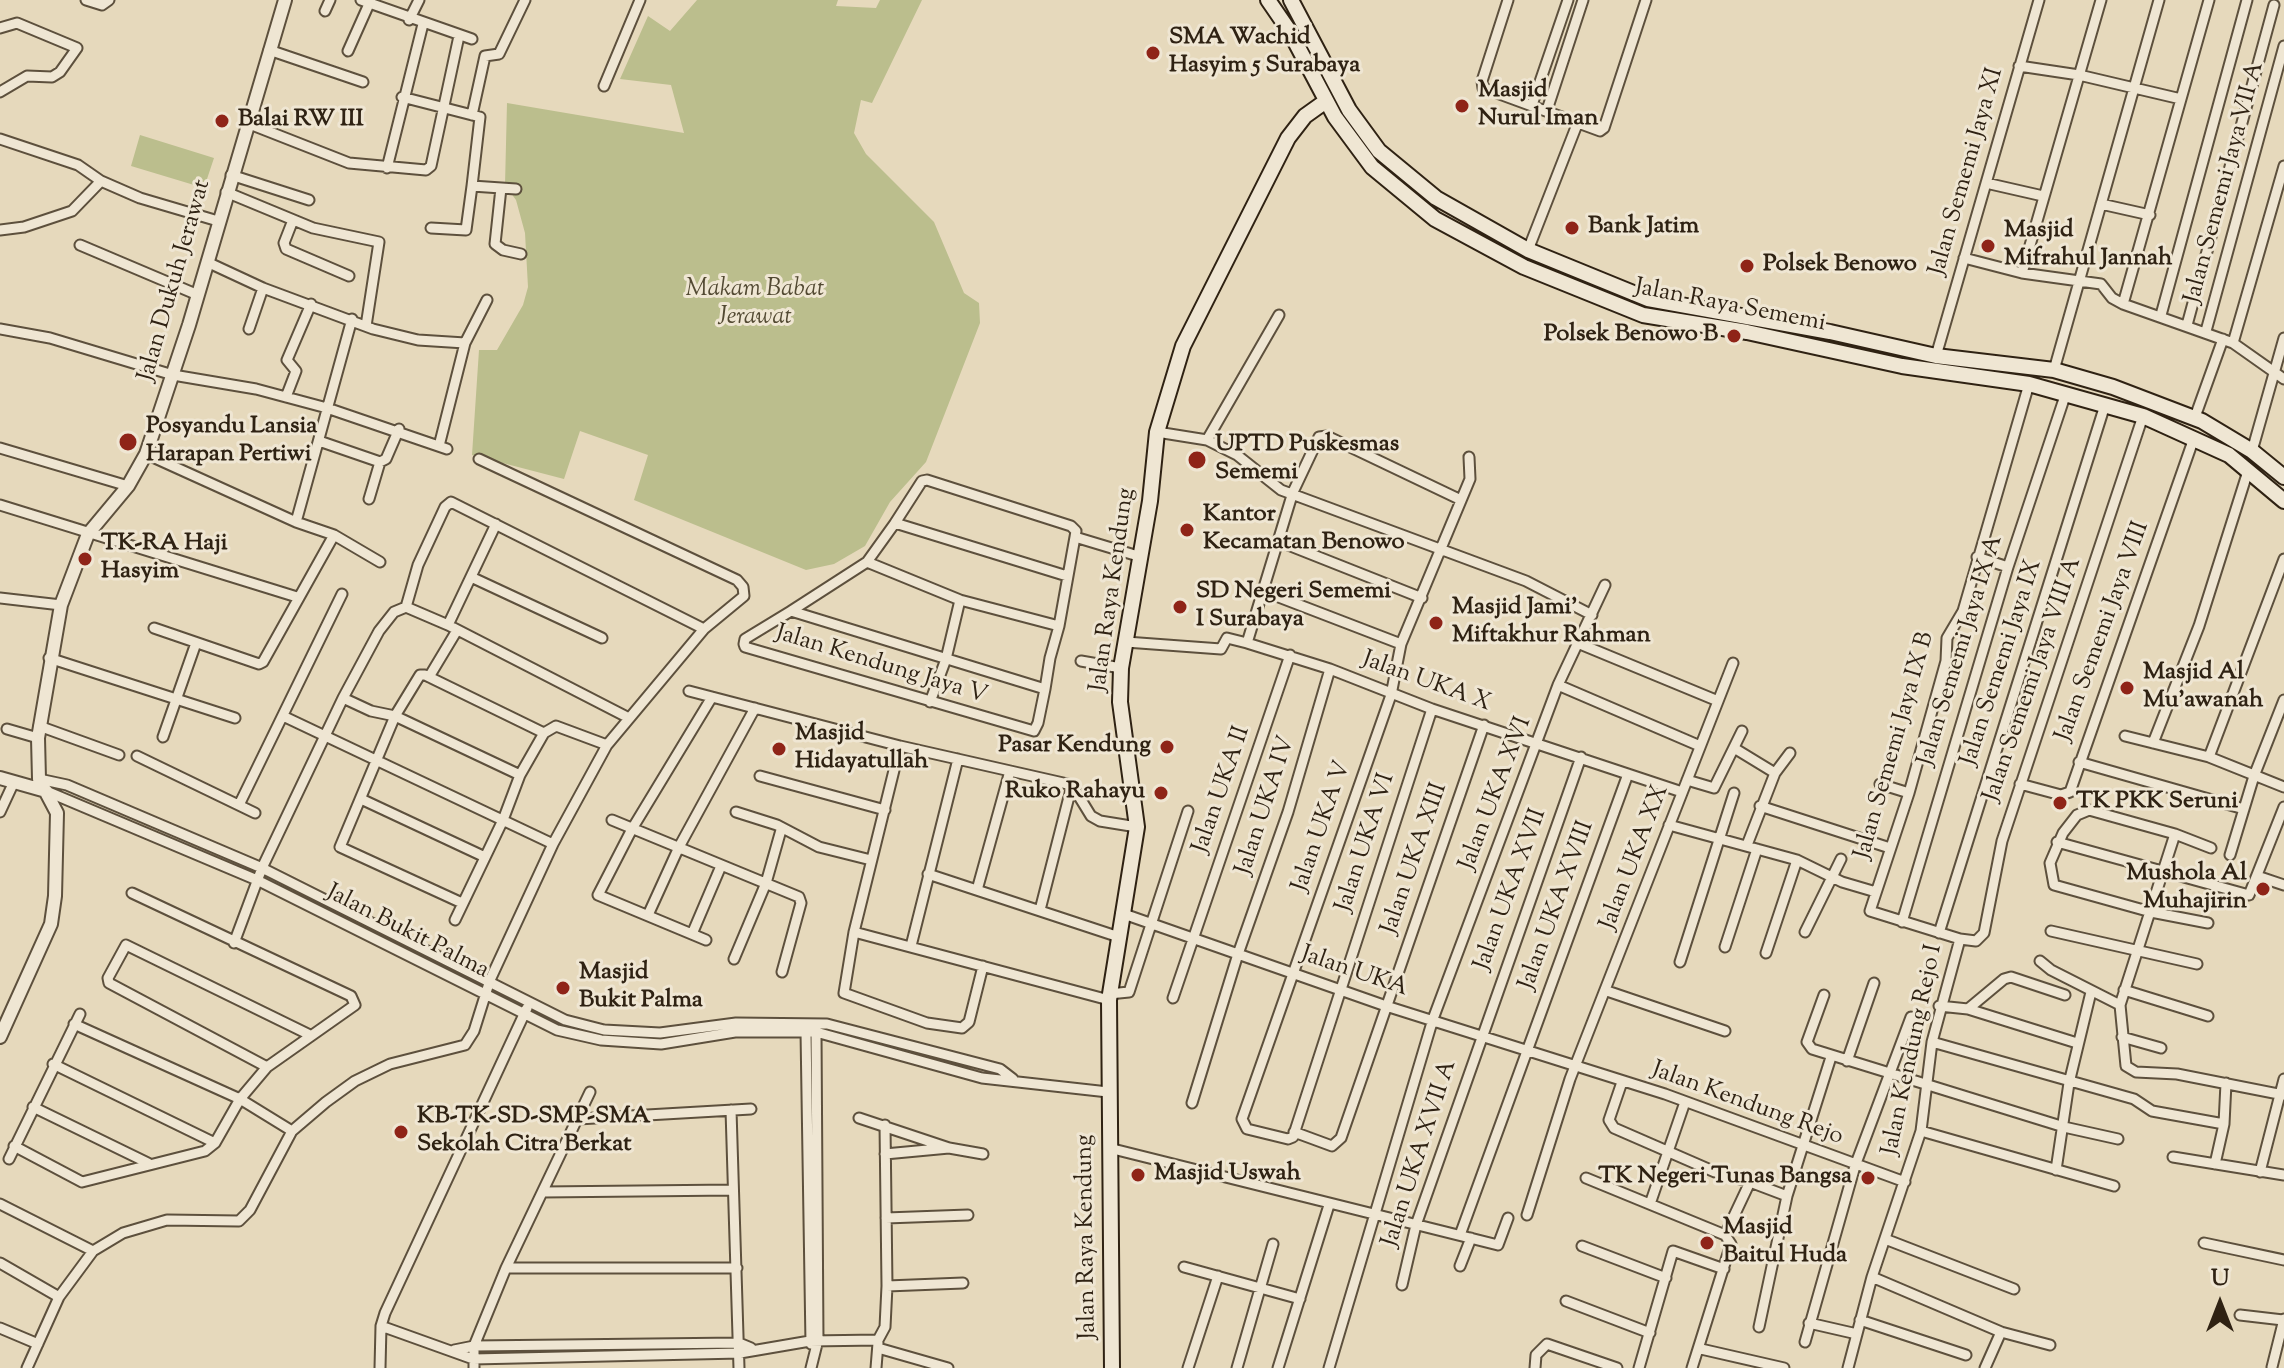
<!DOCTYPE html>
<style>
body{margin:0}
#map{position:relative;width:2284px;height:1368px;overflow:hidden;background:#e6d9bc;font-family:"Sorts Mill Goudy",serif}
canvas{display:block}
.north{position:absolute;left:2180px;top:1264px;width:80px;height:80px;-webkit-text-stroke:6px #efe6d3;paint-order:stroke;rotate:0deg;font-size:22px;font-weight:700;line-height:32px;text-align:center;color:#2f2213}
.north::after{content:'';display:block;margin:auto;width:28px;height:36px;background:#2f2213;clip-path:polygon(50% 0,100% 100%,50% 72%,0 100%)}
</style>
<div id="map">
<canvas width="2284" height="1368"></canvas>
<div class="north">U</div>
</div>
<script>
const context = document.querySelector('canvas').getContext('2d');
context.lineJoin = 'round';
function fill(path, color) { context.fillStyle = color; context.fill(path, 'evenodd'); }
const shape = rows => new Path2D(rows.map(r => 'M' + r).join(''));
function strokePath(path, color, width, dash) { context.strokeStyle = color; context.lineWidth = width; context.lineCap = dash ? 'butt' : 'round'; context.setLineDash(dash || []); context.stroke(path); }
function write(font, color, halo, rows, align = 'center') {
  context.font = font + ' "Sorts Mill Goudy",serif'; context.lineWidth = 6; context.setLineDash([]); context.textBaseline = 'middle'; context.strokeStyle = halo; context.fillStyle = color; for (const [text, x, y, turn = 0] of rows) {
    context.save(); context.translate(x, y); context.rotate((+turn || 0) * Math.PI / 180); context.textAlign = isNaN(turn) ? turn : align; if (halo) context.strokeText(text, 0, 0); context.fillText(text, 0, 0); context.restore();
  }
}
const green = shape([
 [697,0,838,0,836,6,876,8,880,0,922,0,872,103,861,100,854,133,866,154,934,222,964,293,979,303,980,323,926,462,890,502,865,546,834,564,806,570,634,500,648,455,580,431,564,479,472,455,479,350,497,350,523,305,528,287,525,233,516,200,505,185,507,103,684,133,671,85,620,79,648,16,670,31],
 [140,135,214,158,204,188,131,166]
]);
const minor = shape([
 [86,0,102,5,109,0],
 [361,0,472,39],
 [1508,0,1482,81,1483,88,1600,131,1604,128,1646,0],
 [325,11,330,0],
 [409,20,419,0],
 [0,28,17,23,77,48,60,72,52,77,27,76,0,92],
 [269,50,363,82],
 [348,51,369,4],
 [2019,66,2079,75,2181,99],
 [604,86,640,0],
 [402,97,480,117,472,186,516,189],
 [1532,105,1568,0],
 [1547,110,1583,0],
 [472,115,485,56,499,54,525,0],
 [247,123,349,163,426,170,431,166,459,36],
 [0,139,78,165,101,181,140,198,218,221],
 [387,168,423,24],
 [231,175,309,200],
 [1986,183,2043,196],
 [501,188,495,244,503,250,521,254],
 [226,192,313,228,379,242,366,326],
 [2101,204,2150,215],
 [293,220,284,243,286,249,349,276],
 [431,228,466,230,472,186],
 [0,230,24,227,72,211,101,181],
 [80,245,198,295],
 [1528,250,1578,122],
 [1964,258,2022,273,2101,284,2112,298,2123,304,2233,343,2284,379],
 [207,262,263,288,373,329,418,340,465,343,487,300],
 [2022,273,2101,0],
 [2123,304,2209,0],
 [2161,315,2247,0],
 [2187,325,2274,5],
 [0,329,50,338,173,375,256,389,327,408,447,449],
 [249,329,263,288],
 [2206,331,2284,46],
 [2233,343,2284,166],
 [1936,356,2039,0],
 [2054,370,2159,0],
 [286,397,296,371,287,360,311,304],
 [2195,417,2223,339],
 [1157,432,1207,440,1279,315],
 [1207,440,1237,455,1281,490,1526,581,1592,615],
 [319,441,380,462,386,459,399,429],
 [439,446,465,343],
 [0,448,128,486],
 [2252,451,2284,338],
 [146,454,296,522,334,535,380,562],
 [369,499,380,462],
 [0,505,297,597],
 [296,522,352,319],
 [895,523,922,481,927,480,1071,526,1076,531,1075,537],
 [1278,541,1422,598],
 [1977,557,2008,567],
 [867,562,960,600,1059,626],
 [471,577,602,638],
 [1263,591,1401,644],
 [0,598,61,605],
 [406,607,418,565,445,507,451,502,704,629],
 [791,611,867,562,895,523,1067,576],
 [448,625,496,524],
 [154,628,259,664,263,662,334,535],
 [1126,642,1221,649,1227,638,1247,643,1330,669,1432,709,1682,792],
 [1247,643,1293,492,1319,437,1327,436,1459,499],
 [1580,644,1718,701],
 [49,658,235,718],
 [1081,661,1121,668],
 [429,677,456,632],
 [1558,685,1700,746],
 [1045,689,791,611,745,639,744,644,745,647,1034,731,1038,723,1045,689,1050,658,1059,626,1075,537,1138,556],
 [689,691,900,746,1072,785,1091,816,1100,821,1137,827],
 [343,698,371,711,395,716,520,775],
 [930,702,946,659,960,600],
 [1432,709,1293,1137,1288,1139,1247,1129,1242,1119,1391,695,1401,644,1470,479,1469,457],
 [285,717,553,844],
 [39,726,119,755],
 [7,729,38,738],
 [2125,736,2209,757,2284,787],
 [163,737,196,643],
 [2153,743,2199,626,2248,471],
 [900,746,854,932,844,993,927,1023,962,1028,969,1022,983,966],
 [1734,748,1775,773],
 [137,756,255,813],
 [2209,757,2284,559],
 [2079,762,2244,809],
 [760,776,885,810],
 [39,779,67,785,262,868,565,1020,604,1030,660,1033,736,1023,827,1024,1000,1069,1013,1079],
 [1687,780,1714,788,1742,731],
 [1880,784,1909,793],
 [2020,784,2061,795,2070,792,2194,438],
 [46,791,257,880,557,1030,601,1040,661,1044,735,1032,816,1032,982,1078,1108,1092],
 [361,799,485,857],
 [239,805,342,594],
 [1760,806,1890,848],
 [0,812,13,784],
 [736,812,777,825,819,847,871,860],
 [612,820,799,897,801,903,782,972],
 [1669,825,1797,860,1842,882,1876,892],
 [2175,834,2120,1005,2126,1066,2136,1072,2177,1074,2284,1095],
 [2057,842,2249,895,2284,807],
 [1747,845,1775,773,1790,753],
 [2230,855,2254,776,2284,700],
 [928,874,1116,936],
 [2257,876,2284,885],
 [977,890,1010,771],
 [462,903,340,847,395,716,420,675,425,675,544,733],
 [1040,910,1072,785],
 [1121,913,1386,1006,1665,1094,1905,1182],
 [648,915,679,847,755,708],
 [455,920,503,820,520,775,544,733,556,726,607,745],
 [1902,922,2008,567,2066,393],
 [2208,923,2151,912,2054,885,2050,863,2063,833,2077,815,2089,810,2175,834,2211,848],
 [2051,931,2197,964],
 [854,932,1109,1000],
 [1805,932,1841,859],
 [1939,933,2105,405],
 [692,934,721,866],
 [1960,939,1976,941,1984,933,2002,841,2143,416],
 [706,940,598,895,632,829,712,697],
 [234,943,262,868,343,698,379,631,394,612,406,607,448,625,627,717],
 [911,946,958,759],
 [1725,947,1757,849],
 [1766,953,1797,860],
 [734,959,766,883,781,830],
 [2040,961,2051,970,2120,1005],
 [1680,962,1734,793],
 [2124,990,2208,1016],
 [1607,991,1725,1031],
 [1109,994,1129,992,1188,811],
 [1824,995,1807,1042,1812,1049,2064,1127,2118,1139],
 [1173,998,1290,655],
 [1939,1006,1968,1009,2077,1043],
 [1968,1009,2004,979,2011,977,2065,995],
 [74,1024,240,1099,292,1131],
 [806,1032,811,1344],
 [2122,1037,2161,1048],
 [1932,1042,2134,1099,2152,1111,2224,1124],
 [1847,1061,1874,983],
 [53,1064,215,1143],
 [267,1067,109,983,108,978,126,945,310,1035],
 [1622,1082,1609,1120,1614,1128,1715,1172,1750,1182,1725,1235],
 [1192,1103,1238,954,1288,812,1330,669],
 [33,1107,148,1163],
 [731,1110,739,1368],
 [859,1118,949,1148,983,1154],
 [578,1119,751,1109],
 [1921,1131,2114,1186],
 [1294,1132,1332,1146,1341,1138,1484,725],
 [14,1146,82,1182,205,1151,215,1143,240,1099,267,1067,355,1005,351,996,132,893],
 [1109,1148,1498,1245,1508,1218],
 [885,1154,949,1148],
 [2173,1157,2284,1175],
 [9,1159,80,1014],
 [2215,1164,2224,1124,2226,1083],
 [2056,1170,2069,1083,2091,992],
 [2260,1172,2284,1079],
 [1586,1178,1725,1235],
 [1750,1182,1787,1196],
 [543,1192,733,1190],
 [0,1204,93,1251],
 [1650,1204,1685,1102],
 [1527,1215,1570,1079,1733,663],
 [886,1218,968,1215],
 [1460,1235,1628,774],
 [1885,1239,2014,1289],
 [2204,1243,2284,1260],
 [1582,1246,1666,1278],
 [0,1263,59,1297],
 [1460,1266,1471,1238],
 [1184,1267,1300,1299],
 [506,1268,737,1268],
 [1872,1277,2001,1332,1985,1368],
 [1402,1285,1416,1225,1581,757],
 [887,1286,963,1283],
 [1566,1301,1650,1333],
 [2240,1315,2283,1320],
 [1860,1320,1966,1355],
 [1809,1323,1857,1334],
 [381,1326,473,1359,740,1353,810,1341,878,1340,885,1327,887,1286,885,1125],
 [1759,1327,1787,1196,1831,1057],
 [0,1328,38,1344],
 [2001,1332,2050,1345],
 [1805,1342,1855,1166,1911,1017],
 [878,1348,948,1368],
 [1701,1349,1784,1368],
 [454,1350,474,1346,739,1343,751,1348],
 [2272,1367,2284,1319],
 [27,1368,59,1297,93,1251,123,1233,167,1220,239,1221,250,1210,292,1131,326,1102,355,1081,390,1064,465,1045,474,1031,490,980,553,844,607,745,704,629,744,596,743,587,737,580,479,459],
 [380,1368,381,1326,385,1313,527,1008],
 [474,1368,474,1346,506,1268,590,1092],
 [811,1368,818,1340,816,1032],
 [876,1368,878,1343],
 [1188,1368,1218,1276],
 [1237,1368,1273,1244],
 [1278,1368,1329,1205],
 [1329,1368,1433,1019,1558,685,1605,585],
 [1535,1368,1536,1355,1547,1344,1617,1368],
 [1639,1368,1673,1251,1724,1269],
 [1692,1368,1731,1244,1725,1235],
 [1848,1368,1872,1277,1921,1131,1932,1042,1960,939,1870,911,1909,793,1946,661,1947,638,1963,611,2029,384]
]);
const tertiary = shape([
 [0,778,46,791],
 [0,1037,51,924,55,896,57,813,39,779,38,738,61,605,88,534,128,486,146,454,189,325,285,0]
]);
const secondary = shape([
 [1268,0,1290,32,1335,117,1372,167,1435,219,1524,267,1643,315,1747,332,1902,366,2029,384,2143,416,2229,455,2284,501],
 [1291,0,1349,110,1379,151,1436,198,1528,250,1648,299,1830,332,1936,356,2054,370,2113,387,2202,421,2252,451,2284,477],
 [1112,1368,1109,1000,1137,827,1120,702,1121,668,1150,501,1157,432,1183,346,1288,138,1305,116,1326,101]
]);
const markers = [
 [1153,53,8,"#8f2418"],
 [1462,106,8,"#8f2418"],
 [222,121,8,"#8f2418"],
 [1572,228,8,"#8f2418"],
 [1988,246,8,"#8f2418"],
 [1747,266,8,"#8f2418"],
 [1734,336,8,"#8f2418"],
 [128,442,10,"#8f2418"],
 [1197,460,10,"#8f2418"],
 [1187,530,8,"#8f2418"],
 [85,559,8,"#8f2418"],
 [1180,607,8,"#8f2418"],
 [1436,623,8,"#8f2418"],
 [2127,688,8,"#8f2418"],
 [1167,747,8,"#8f2418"],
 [779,749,8,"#8f2418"],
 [1161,793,8,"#8f2418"],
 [2060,803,8,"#8f2418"],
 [2263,889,8,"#8f2418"],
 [563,988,8,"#8f2418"],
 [401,1132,8,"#8f2418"],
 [1138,1175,8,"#8f2418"],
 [1868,1178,8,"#8f2418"],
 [1707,1243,8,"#8f2418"]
];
const poiNames = [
 ["SMA Wachid",1169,39],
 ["Hasyim 5 Surabaya",1169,67],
 ["Masjid",1478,92],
 ["Nurul Iman",1478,120],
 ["Balai RW III",238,121],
 ["Bank Jatim",1588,228],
 ["Masjid",2004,232],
 ["Mifrahul Jannah",2004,260],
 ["Polsek Benowo",1763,266],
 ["Polsek Benowo B",1718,336,"right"],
 ["Posyandu Lansia",146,428],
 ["Harapan Pertiwi",146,456],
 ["UPTD Puskesmas",1215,446],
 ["Sememi",1215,474],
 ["Kantor",1203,516],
 ["Kecamatan Benowo",1203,544],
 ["TK-RA Haji",101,545],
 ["Hasyim",101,573],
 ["SD Negeri Sememi",1196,593],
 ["I Surabaya",1196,621],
 ["Masjid Jami'",1452,609],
 ["Miftakhur Rahman",1452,637],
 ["Masjid Al",2143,674],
 ["Mu'awanah",2143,702],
 ["Masjid",795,735],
 ["Hidayatullah",795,763],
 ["Pasar Kendung",1151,747,"right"],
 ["Ruko Rahayu",1145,793,"right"],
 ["TK PKK Seruni",2076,803],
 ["Mushola Al",2247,875,"right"],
 ["Muhajirin",2247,903,"right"],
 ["Masjid",579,974],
 ["Bukit Palma",579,1002],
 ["KB-TK-SD-SMP-SMA",417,1118],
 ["Sekolah Citra Berkat",417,1146],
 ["Masjid Uswah",1154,1175],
 ["TK Negeri Tunas Bangsa",1852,1178,"right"],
 ["Masjid",1723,1229],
 ["Baitul Huda",1723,1257]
];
const streetNames = [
 ["Jalan Sememi Jaya XI",1968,172,-74],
 ["Jalan Sememi Jaya VII A",2226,183,-75],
 ["Jalan Dukuh Jerawat",176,281,-74],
 ["Jalan Raya Sememi",1730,307,11],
 ["Jalan Raya Kendung",1114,590,-82],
 ["Jalan Sememi Jaya VIII",2104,632,-70],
 ["Jalan Sememi Jaya IX A",1962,651,-73],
 ["Jalan Sememi Jaya IX",2003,663,-72],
 ["Jalan Kendung Jaya V",881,666,17],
 ["Jalan Sememi Jaya VIII A",2034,680,-71],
 ["Jalan UKA X",1426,683,20],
 ["Jalan Sememi Jaya IX B",1896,746,-74],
 ["Jalan UKA II",1223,790,-71],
 ["Jalan UKA XVI",1497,794,-69],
 ["Jalan UKA IV",1267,806,-72],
 ["Jalan UKA V",1323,827,-71],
 ["Jalan UKA VI",1367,843,-72],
 ["Jalan UKA XX",1636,858,-69],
 ["Jalan UKA XIII",1416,859,-71],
 ["Jalan UKA XVII",1512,890,-70],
 ["Jalan UKA XVIII",1558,906,-70],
 ["Jalan Bukit Palma",407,933,27],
 ["Jalan UKA",1354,973,19],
 ["Jalan Kendung Rejo I",1914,1050,-78],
 ["Jalan Kendung Rejo",1747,1105,20],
 ["Jalan UKA XVII A",1421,1154,-72],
 ["Jalan Raya Kendung",1088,1237,-91]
];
const parkNames = [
 ["Makam Babat",755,291],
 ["Jerawat",755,319]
];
fill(green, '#bbbe8d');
strokePath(minor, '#5d503d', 13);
strokePath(tertiary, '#5d503d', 16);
strokePath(secondary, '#2f2213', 18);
strokePath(minor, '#efe6d3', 9);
strokePath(tertiary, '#efe6d3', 12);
strokePath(secondary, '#efe6d3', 14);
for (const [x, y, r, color] of markers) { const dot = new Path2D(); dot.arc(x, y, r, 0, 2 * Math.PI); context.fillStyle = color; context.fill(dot); strokePath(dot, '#efe6d3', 3); }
write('bold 24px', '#2f2213', '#efe6d3', poiNames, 'left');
write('24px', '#2f2213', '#efe6d3', streetNames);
write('italic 24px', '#524932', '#efe6d3', parkNames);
</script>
